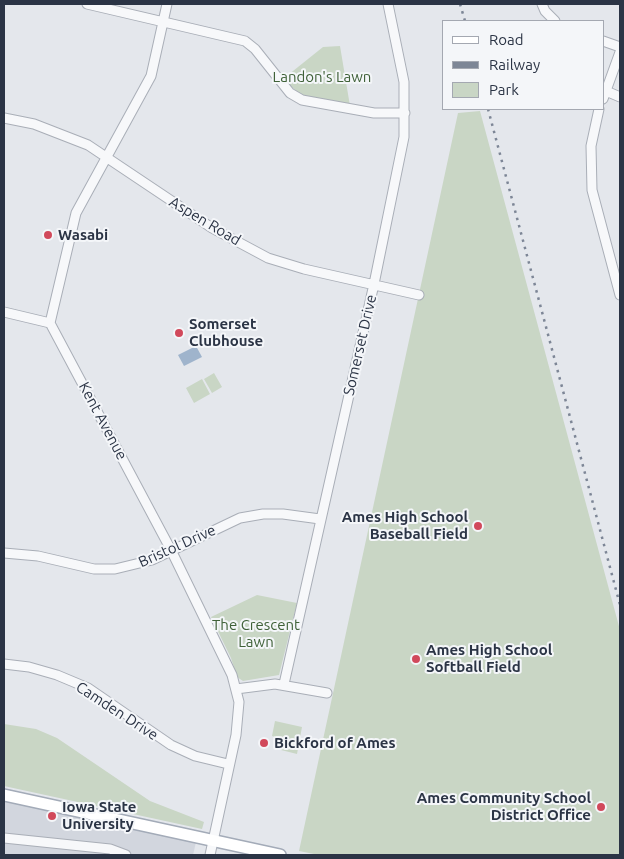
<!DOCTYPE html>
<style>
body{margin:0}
#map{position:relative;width:624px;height:859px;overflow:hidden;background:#e4e7ec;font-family:Ubuntu,sans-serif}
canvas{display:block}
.frame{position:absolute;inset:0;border:5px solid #2b3445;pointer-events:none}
.legend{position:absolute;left:442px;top:20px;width:162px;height:90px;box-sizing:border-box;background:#f4f6f9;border:1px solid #a4a8b1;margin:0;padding:6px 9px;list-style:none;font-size:15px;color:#2b3445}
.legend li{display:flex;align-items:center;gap:10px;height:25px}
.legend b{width:25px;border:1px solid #a4a8b1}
</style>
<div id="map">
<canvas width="624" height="859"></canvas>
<div class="frame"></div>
<ul class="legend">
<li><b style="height:6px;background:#fff"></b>Road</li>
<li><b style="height:6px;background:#7d8696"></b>Railway</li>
<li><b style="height:14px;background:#c9d6c5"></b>Park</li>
</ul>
</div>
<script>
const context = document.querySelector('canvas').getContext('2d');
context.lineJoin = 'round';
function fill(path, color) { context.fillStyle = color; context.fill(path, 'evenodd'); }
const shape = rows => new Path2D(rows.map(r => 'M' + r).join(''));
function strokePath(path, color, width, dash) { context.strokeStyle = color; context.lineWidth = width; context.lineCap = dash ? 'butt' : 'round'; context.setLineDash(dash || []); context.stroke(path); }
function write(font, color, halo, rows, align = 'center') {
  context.font = font + ' Ubuntu,sans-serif'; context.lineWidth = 4; context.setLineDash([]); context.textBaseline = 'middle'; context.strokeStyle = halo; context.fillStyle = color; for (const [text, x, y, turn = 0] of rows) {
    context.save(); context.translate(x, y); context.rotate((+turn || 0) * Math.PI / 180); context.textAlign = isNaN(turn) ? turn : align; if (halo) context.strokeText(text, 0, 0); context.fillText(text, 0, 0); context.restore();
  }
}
const built = shape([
 [4,795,197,838,193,855,4,855]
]);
const green = shape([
 [340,46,350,106,301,95,283,79,323,47],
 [480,111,620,630,620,855,319,855,299,851,458,113],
 [214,373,222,387,212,393,204,379],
 [202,379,210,394,194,403,186,388],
 [257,595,297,603,279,675,243,681,237,677,231,658,211,617],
 [275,721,302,727,297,754,281,750,282,747,274,745,275,737,272,736],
 [4,724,36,729,57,738,150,801,204,822,202,829,4,786]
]);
const water = shape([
 [196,346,202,357,184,366,178,355]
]);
const minor = shape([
 [87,4,245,41,255,49,290,93,302,100,374,113,405,113],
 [167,4,151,76,76,213,50,323,171,550,232,675,239,702,236,735,210,855],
 [542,4,545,11,555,21],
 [603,41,620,47],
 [606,91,620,97],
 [603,99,620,52],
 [599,109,591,146,592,190,620,295],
 [4,118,34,124,88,145,212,228,268,258,304,269,419,295],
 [4,312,50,323],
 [4,553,38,556,94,569,115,569,152,560,240,518,263,514,283,514,320,519],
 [4,664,29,667,57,675,88,688,171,745,195,756,228,764],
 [284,684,374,284,404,137,404,82,388,4],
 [236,689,275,684,327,693],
 [4,838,110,849,126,855]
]);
const major = shape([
 [4,795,280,855]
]);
const rail = shape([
 [460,4,465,21],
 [488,109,620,605]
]);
const markers = [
 [48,235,5,"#d1495b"],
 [179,333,5,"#d1495b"],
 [478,526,5,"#d1495b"],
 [416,659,5,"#d1495b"],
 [264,743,5,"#d1495b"],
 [601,807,5,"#d1495b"],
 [52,816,5,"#d1495b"]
];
const parkNames = [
 ["Landon's Lawn",322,77],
 ["The Crescent",256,625],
 ["Lawn",256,642]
];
const streetNames = [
 ["Aspen Road",205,221,31],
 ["Somerset Drive",360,345,-77],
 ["Kent Avenue",103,421,62],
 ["Bristol Drive",177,546,-24],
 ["Camden Drive",117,711,33]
];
const poiNames = [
 ["Wasabi",58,235],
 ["Somerset",189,324],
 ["Clubhouse",189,341],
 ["Ames High School",468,517,"right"],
 ["Baseball Field",468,534,"right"],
 ["Ames High School",426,650],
 ["Softball Field",426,667],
 ["Bickford of Ames",274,743],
 ["Ames Community School",591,798,"right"],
 ["District Office",591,815,"right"],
 ["Iowa State",62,807],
 ["University",62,824]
];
fill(built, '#d2d6de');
fill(green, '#c9d6c5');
fill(water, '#9fb4cc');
strokePath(minor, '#a9aeb7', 11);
strokePath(major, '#a3abb8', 14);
strokePath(minor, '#f7f8fa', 9);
strokePath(major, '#fff', 11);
strokePath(rail, '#7d8696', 2.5, [2.5, 5]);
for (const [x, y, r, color] of markers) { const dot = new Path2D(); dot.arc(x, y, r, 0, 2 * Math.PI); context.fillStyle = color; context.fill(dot); strokePath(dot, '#f4f6f9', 2); }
write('15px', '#3f6138', '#f4f6f9', parkNames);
write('15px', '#2b3445', '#f4f6f9', streetNames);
write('bold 15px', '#2b3445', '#f4f6f9', poiNames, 'left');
</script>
